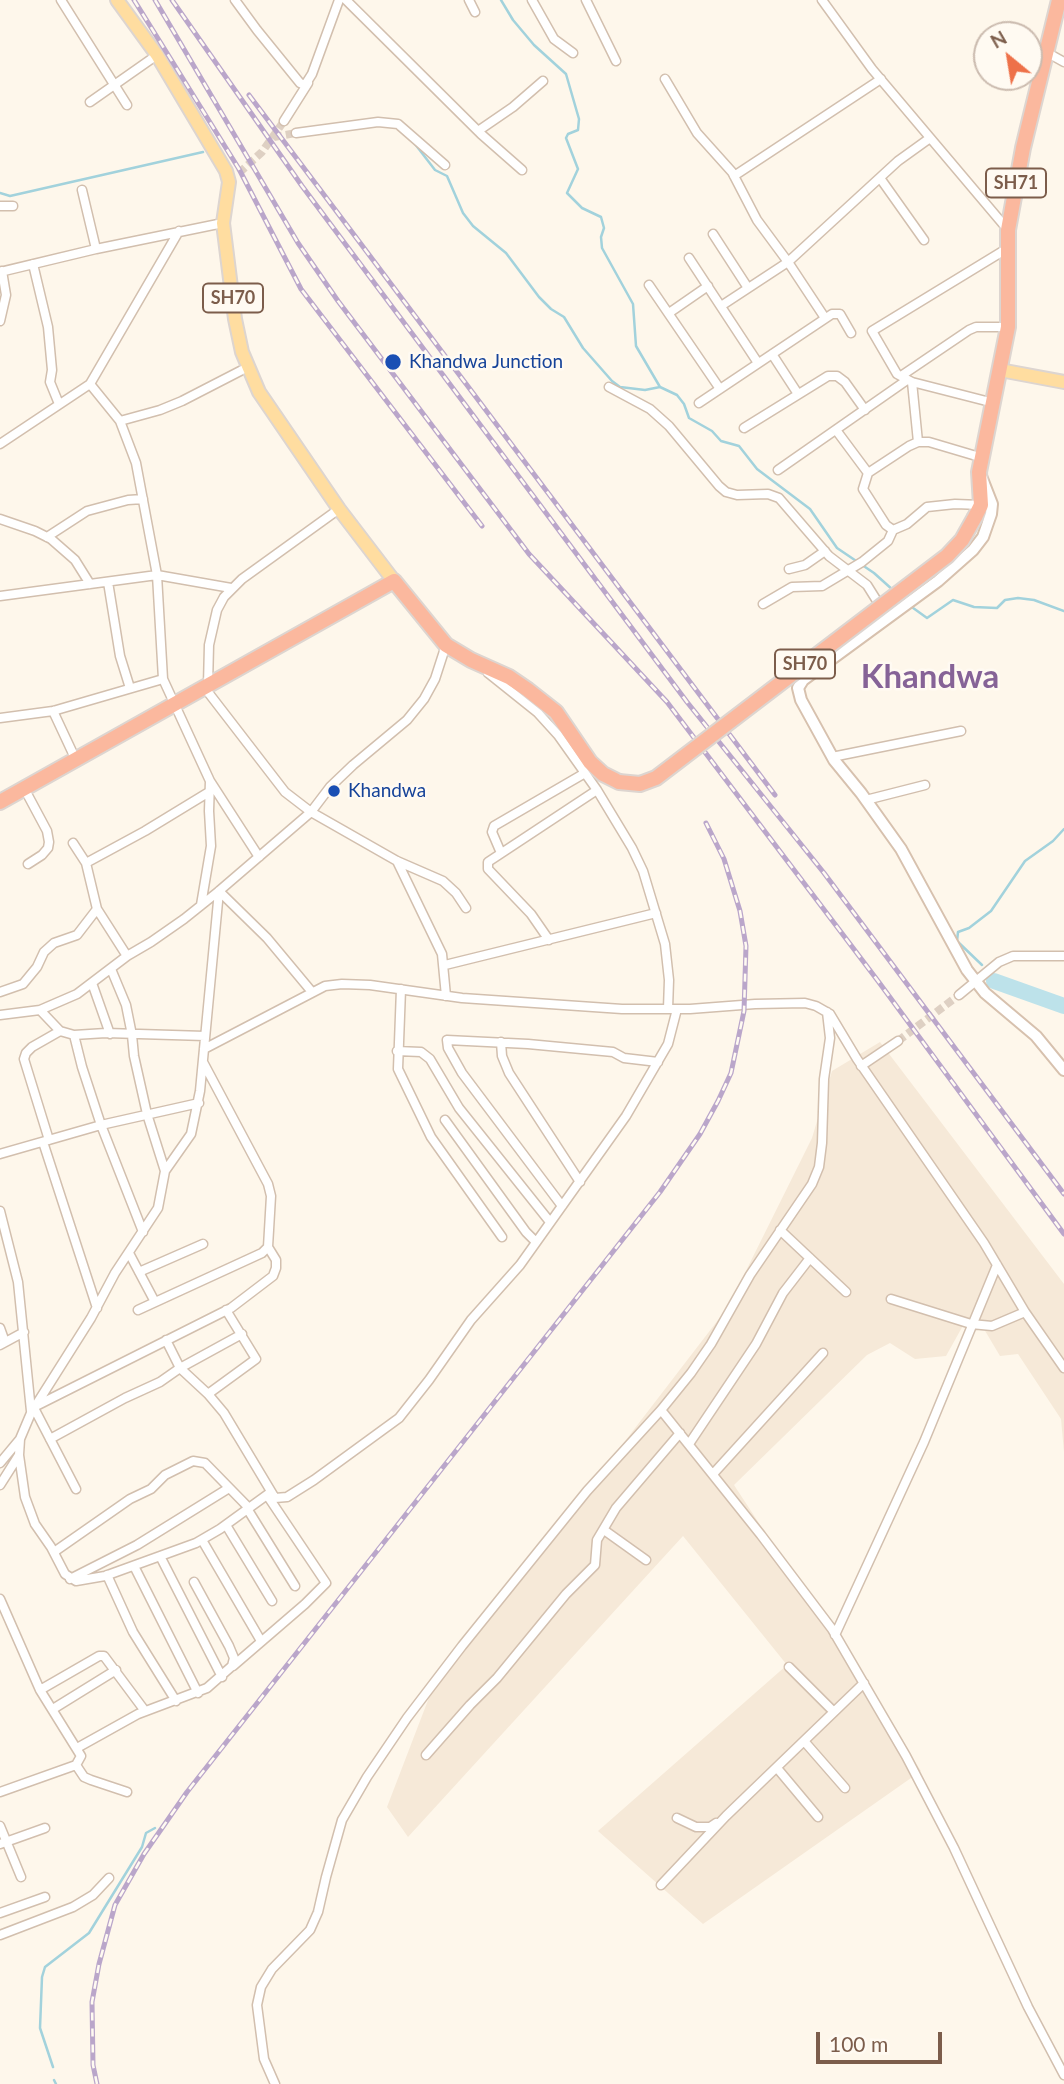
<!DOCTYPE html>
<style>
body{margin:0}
#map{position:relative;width:1064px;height:2084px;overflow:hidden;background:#fef7eb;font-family:Lato,sans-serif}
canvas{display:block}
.north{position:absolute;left:973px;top:21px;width:70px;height:70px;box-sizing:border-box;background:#fffaf2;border:2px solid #cbbbaf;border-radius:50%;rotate:330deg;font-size:19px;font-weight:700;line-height:28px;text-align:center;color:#7c5d4b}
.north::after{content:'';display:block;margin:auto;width:24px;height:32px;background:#ee7149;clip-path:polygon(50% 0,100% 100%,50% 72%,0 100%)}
.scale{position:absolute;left:816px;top:2032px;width:126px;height:32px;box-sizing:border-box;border:4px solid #7c5d4b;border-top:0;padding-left:9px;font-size:21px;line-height:24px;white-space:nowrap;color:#7c5d4b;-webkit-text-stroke:5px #fffaf2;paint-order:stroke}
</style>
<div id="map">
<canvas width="1064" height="2084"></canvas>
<div class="north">N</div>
<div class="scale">100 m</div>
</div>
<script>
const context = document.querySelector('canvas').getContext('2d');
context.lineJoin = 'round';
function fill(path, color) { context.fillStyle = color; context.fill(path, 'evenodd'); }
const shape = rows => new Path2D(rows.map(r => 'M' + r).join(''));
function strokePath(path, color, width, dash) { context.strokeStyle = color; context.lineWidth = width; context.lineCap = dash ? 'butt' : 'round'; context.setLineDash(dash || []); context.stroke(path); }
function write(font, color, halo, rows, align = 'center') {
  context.font = font + ' Lato,sans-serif'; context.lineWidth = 5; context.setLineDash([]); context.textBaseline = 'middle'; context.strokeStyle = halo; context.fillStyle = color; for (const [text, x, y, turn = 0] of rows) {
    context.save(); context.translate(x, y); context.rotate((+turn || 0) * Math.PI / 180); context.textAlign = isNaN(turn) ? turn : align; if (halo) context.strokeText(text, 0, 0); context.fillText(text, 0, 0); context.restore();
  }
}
const residential = shape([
 [880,1042,1064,1284,1064,1452,1061,1419,1018,1354,1000,1356,981,1324,965,1322,946,1356,915,1359,890,1343,867,1355,734,1485,921,1771,703,1924,598,1831,787,1665,683,1536,408,1837,387,1807,430,1695,728,1307,812,1138,832,1071]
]);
const stream = shape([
 [501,0,513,20,534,45,566,74,579,119,578,130,568,134,566,138,578,169,567,193,582,208,601,217,604,228,601,237,602,248,633,304,636,346,660,387,677,395,684,404,689,418,712,431,721,441,739,446,757,469,810,509,837,548,874,573,894,591],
 [415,144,435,170,447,176,463,213,473,226,506,253,539,297,551,309,564,317,583,348,612,381,620,387,645,390,660,387],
 [0,193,10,196,203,152],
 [909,605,927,618,953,600,974,607,997,608,1005,600,1018,598,1034,600,1064,611],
 [982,965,957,941,958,932,969,928,991,911,1025,861,1053,841,1064,829],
 [53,2067,40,2028,42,1977,45,1967,89,1933,142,1847,146,1833,155,1828],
 [54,2080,56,2084]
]);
const river = shape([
 [994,981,1064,1006]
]);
const streetTunnel = shape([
 [274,137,296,133],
 [239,173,262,152,284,121],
 [898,1041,959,995]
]);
const street = shape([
 [61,0,127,105],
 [235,0,257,30,300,83,305,85,312,74,339,0],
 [346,0,481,134,522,170],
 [469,0,475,12],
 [532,0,554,39,573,53],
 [586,0,616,61],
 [822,0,872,69,1008,230],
 [1046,52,1064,62],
 [665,79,697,133,732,172,757,220,788,262,825,318],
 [90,102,157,55],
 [284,121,308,83],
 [478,131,513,107,543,81],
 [296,133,378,122,398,124,445,165],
 [734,176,881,79],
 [880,178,924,240],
 [82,190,96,249],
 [0,206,13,206],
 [713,234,748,288],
 [689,258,758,363],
 [33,264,48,327,52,370,50,382,59,404],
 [0,272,96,249,223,223],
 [649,285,720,389],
 [721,306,788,262,898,161,930,138],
 [669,313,708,286],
 [0,321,6,295,2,271],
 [772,354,798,394],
 [901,376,969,330,976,327,1008,327],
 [912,382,918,442],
 [90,384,120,421,136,463,157,575,163,679,210,781,209,811,211,846,201,905],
 [609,387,650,409,669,426,719,486,726,492,737,495,768,494,779,498,829,556,867,585,882,609],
 [699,403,832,314,840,314,851,333],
 [994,403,912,382,897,374,872,331,1008,248],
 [120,421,160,410,182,401,248,367],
 [744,428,828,376,837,376,845,382,865,410],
 [836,430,868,473],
 [0,444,90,384,179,231],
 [778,470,907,380],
 [981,505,955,504,927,507,907,524,893,530,886,525,863,489,868,473,909,446,918,442,929,442,983,458],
 [0,519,35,531,51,539,75,560,90,584],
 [47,537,87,511,128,500,143,499],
 [789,569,805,565,825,551],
 [108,582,120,656,130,688],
 [0,596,157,575,231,588],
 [763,604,792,587,822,586,862,562,888,541,893,530],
 [488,673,538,713,558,735,597,790,632,848,643,871,665,944,669,980,668,1009],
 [208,685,209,645,217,610,224,597,242,579,339,509],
 [204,687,285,792,311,812,397,861,443,881,456,893,466,908],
 [53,711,75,758],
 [0,718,53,711,163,679],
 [832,757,961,731],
 [210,781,259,857],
 [24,788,47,831,49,842,48,848,42,855,28,864],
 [866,800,925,785],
 [73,843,86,863,97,909,127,956],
 [501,853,492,832,494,826,585,773],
 [397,861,442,954,446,996],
 [86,863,145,831,209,792],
 [219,891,267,938,312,992],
 [549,940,531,914,488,869,488,862,597,790],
 [445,965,656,913],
 [111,969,126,1005,132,1035,134,1056,147,1114,165,1171],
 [92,983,110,1034],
 [401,989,398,1069,431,1137,502,1237],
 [0,992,23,984,37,967,44,952,54,943,77,935,97,909],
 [959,995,999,962,1013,956,1064,956],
 [40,1010,60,1031,74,1035,106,1033,205,1036],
 [0,1015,40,1010,77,994,127,956,151,942,184,919,219,891,311,812,330,787,353,765,407,720,424,699,435,679,446,645],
 [74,1035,82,1067,101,1125,143,1232],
 [501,1042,502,1056,509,1073,580,1182],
 [204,1049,325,986,342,984,370,985,462,998,622,1009,690,1009,755,1004,805,1003,816,1006,830,1014,857,1059,984,1243,1025,1312,1064,1368],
 [397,1051,421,1052,430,1059,459,1108,550,1222],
 [861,1066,898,1041],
 [445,1120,526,1232,536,1242],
 [49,1140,24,1059,26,1053,32,1047,60,1031],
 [43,1142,97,1308],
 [0,1154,101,1125,199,1103],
 [562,1206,462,1073,448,1048,447,1040,528,1044,613,1052,624,1058,658,1062],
 [0,1211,18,1282,31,1411],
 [780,1230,846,1292],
 [129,1253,155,1302],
 [139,1272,203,1244],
 [891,1299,971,1324,992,1326,1025,1312],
 [138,1310,262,1253,268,1247,271,1196,268,1184,203,1062],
 [0,1328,5,1342],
 [166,1340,180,1368,208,1394,224,1413,275,1498,287,1497,314,1480,399,1418,429,1380,471,1320,520,1265,626,1116,668,1044,677,1009],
 [0,1345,24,1332],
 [208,1394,256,1359,226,1310],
 [38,1405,231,1308,273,1276,276,1268,276,1260,268,1247],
 [34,1408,76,1489],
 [661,1410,761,1535,832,1629,906,1756,954,1848,1028,2007,1064,2075],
 [50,1439,125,1398,160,1382,180,1368,242,1334],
 [689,1444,756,1344,783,1293,810,1258],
 [19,1455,25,1497,35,1524,51,1547,65,1574,76,1581,105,1576,196,1543,220,1529,271,1492],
 [0,1463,20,1439],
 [713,1474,823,1353],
 [0,1485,19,1455,20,1439,31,1413,91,1318,115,1273,158,1208,165,1171,191,1134,200,1091,219,891],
 [248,1510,295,1586],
 [226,1525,272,1601],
 [604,1530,646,1560],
 [202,1540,261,1641],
 [54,1552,130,1499,151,1489,165,1475,193,1461,205,1463,249,1508],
 [160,1556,222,1677],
 [134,1566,198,1693],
 [107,1575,133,1632,176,1701],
 [70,1579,137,1545,229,1488],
 [0,1599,40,1690,81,1756,76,1765,0,1792],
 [835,1635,924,1442,997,1265],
 [233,1666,305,1604,326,1583,267,1495],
 [789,1667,834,1712],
 [40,1690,99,1656,104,1656,145,1711],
 [53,1709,116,1670],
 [804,1741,845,1788],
 [77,1748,138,1714,207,1688,232,1666,234,1658,229,1646,194,1582],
 [426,1755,470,1705,497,1678,566,1594,595,1565,597,1540,616,1508,680,1433],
 [76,1765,84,1777,91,1780,127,1792],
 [777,1768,818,1817],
 [677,1818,696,1827,710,1827,716,1823],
 [0,1826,21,1877],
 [0,1844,45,1828],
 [661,1885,726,1816,864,1683],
 [0,1913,45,1897],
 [0,1935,73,1907,93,1895,109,1878],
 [275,2084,264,2059,257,2005,261,1987,272,1969,310,1930,318,1912,326,1877,342,1820,367,1777,407,1718,462,1646,587,1491,661,1410,691,1373,711,1344,750,1275,812,1184,819,1167,822,1143,824,1079,830,1038,827,1012]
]);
const secondary = shape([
 [981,476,992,504,991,514,983,537,973,550,938,581,803,680,798,688,801,700,834,760,861,793,901,849,967,970,985,993,1036,1036,1064,1070]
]);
const primary = shape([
 [117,0,157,55,226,171,229,182,223,223,235,319,242,352,259,392,339,509,394,581],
 [1000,370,1064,382]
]);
const highway = shape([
 [975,517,981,505,979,472,1008,327,1008,230,1023,148,1059,0],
 [0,802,394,581,446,645,471,660,509,677,528,690,556,712,590,762,603,774,619,782]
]);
const rail = shape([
 [134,0,239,169,301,289,482,526],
 [155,0,298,243,338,301,529,554,667,702,878,981,1064,1234],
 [172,0,302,186,687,702,824,873,1064,1194],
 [249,95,775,795],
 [97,2084,93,2065,92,2002,99,1964,115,1905,144,1854,187,1792,660,1192,700,1134,718,1101,731,1073,744,1011,746,946,740,911,724,859,706,823]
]);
const highwayBridge = shape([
 [619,782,640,784,656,778,947,556,962,540,975,517]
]);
const markers = [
 [393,362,9,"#1a4fb4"],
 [334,791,7,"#1a4fb4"]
];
const shields = [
 [1016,183,60],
 [233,298,60],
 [805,664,60]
];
const shieldNames = [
 ["SH71",1016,183],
 ["SH70",233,298],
 ["SH70",805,664]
];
const transitNames = [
 ["Khandwa Junction",409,362],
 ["Khandwa",348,791]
];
const townNames = [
 ["Khandwa",930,677]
];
fill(residential, '#f6e9d8');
strokePath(stream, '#a2d2dc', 2.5);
strokePath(river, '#bde2ea', 16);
strokePath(streetTunnel, '#ded0c3', 8, [8, 4]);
strokePath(street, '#d2bfae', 11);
strokePath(secondary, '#d7c1ae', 14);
strokePath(primary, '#ddd5d0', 16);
strokePath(highway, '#ddd5d0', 18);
strokePath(street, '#fff', 8);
strokePath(secondary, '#fff', 10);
strokePath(primary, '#ffdda0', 12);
strokePath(highway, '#fbb89e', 14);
strokePath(rail, '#baa6ca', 5);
strokePath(rail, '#fffaf2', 2.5, [8]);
strokePath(highwayBridge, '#ddd5d0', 18, []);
strokePath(highwayBridge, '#fbb89e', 14);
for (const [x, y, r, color] of markers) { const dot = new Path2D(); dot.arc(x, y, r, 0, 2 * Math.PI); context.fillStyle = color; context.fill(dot); strokePath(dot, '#fffaf2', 2.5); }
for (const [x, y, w] of shields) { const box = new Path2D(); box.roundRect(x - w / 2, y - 14.5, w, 29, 5); context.fillStyle = '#fffaf2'; context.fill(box); strokePath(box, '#7c5d4b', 2); }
write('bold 18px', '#7c5d4b', null, shieldNames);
write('19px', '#164399', '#fffaf2', transitNames, 'left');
write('bold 33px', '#866397', '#fffaf2', townNames);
</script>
